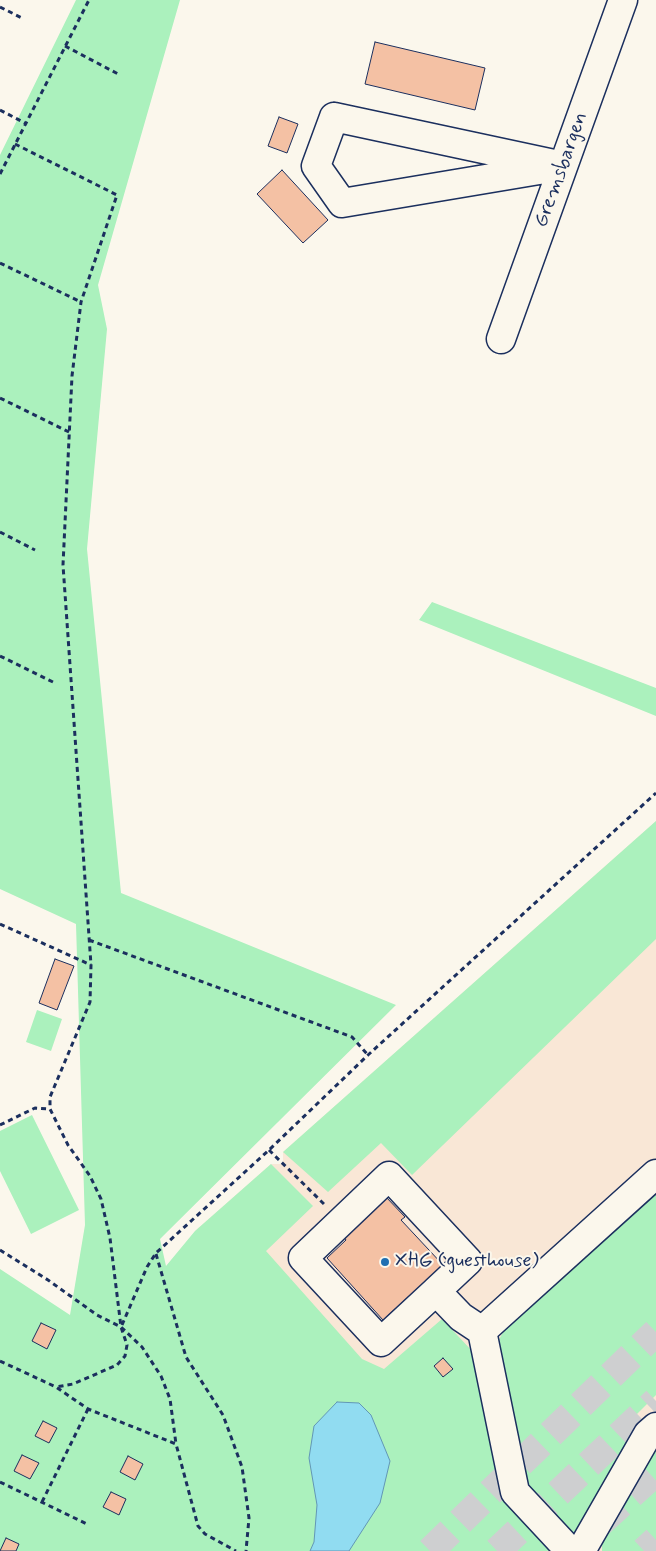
<!DOCTYPE html>
<style>
body{margin:0}
canvas{display:block;background:#fbf7ec}
</style>
<canvas width="656" height="1551"></canvas>
<script>
const context = document.querySelector('canvas').getContext('2d');
context.lineJoin = 'round';
function fill(path, color) { context.fillStyle = color; context.fill(path, 'evenodd'); }
const shape = rows => new Path2D(rows.map(r => 'M' + r).join(''));
function strokePath(path, color, width, dash) { context.strokeStyle = color; context.lineWidth = width; context.lineCap = dash ? 'butt' : 'round'; context.setLineDash(dash || []); context.stroke(path); }
function write(font, color, halo, rows, align = 'center') {
  context.font = font + ' Mynerve,sans-serif'; context.lineWidth = 4; context.setLineDash([]); context.textBaseline = 'middle'; context.strokeStyle = halo; context.fillStyle = color; for (const [text, x, y, turn = 0] of rows) {
    context.save(); context.translate(x, y); context.rotate((+turn || 0) * Math.PI / 180); context.textAlign = isNaN(turn) ? turn : align; if (halo) context.strokeText(text, 0, 0); context.fillText(text, 0, 0); context.restore();
  }
}
const built = shape([
 [656,821,656,1551,254,1551,195,1231,271,1164,283,1164,283,1152]
]);
const green = shape([
 [76,0,180,0,98,285,107,329,87,549,121,893,396,1005,160,1239,166,1266,195,1231,271,1164,313,1206,266,1251,362,1359,384,1369,442,1319,474,1353,479,1370,555,1551,0,1551,0,1269,70,1315,85,1225,76,924,0,889,0,155],
 [432,602,656,688,656,716,419,620],
 [656,821,656,939,412,1175,381,1143,328,1192,283,1152],
 [37,1010,62,1019,51,1051,26,1042],
 [32,1115,79,1210,31,1234,0,1171,0,1131],
 [656,1188,656,1395,631,1420,636,1444,570,1542,522,1486,495,1347,508,1323],
 [656,1451,656,1551,602,1551,602,1530,645,1453]
]);
const water = shape([
 [337,1402,359,1403,371,1415,390,1461,380,1503,349,1551,310,1551,314,1542,317,1505,309,1458,314,1426,337,1402]
]);
const building = shape([
 [375,42,485,68,475,110,365,84,375,42],
 [279,117,298,124,287,153,268,146,279,117],
 [282,170,328,220,303,243,257,194,282,170],
 [55,959,74,966,57,1010,39,1003,55,959],
 [386,1197,405,1217,401,1220,443,1265,383,1320,327,1258,346,1240,344,1237,386,1197],
 [41,1323,56,1330,47,1349,32,1341,41,1323],
 [443,1358,453,1369,443,1377,434,1366,443,1358],
 [43,1421,57,1428,49,1443,35,1436,43,1421],
 [22,1455,39,1463,30,1479,14,1471,22,1455],
 [128,1456,143,1464,135,1480,120,1472,128,1456],
 [111,1492,126,1499,119,1515,103,1507,111,1492],
 [6,1538,19,1544,16,1551,0,1551,6,1538]
]);
const minorTunnel = shape([
 [600,1523,656,1472],
 [430,1551,656,1332],
 [497,1551,656,1401],
 [644,1551,656,1540]
]);
const path = shape([
 [0,7,24,19],
 [65,46,120,75],
 [0,110,25,123],
 [15,144,117,195,81,302,72,376,63,565,91,965,90,1002,50,1097,50,1109,68,1145,90,1176,101,1199,110,1238,121,1327,127,1345,125,1356,117,1365,73,1384,56,1387],
 [0,174,89,0],
 [0,263,81,302],
 [0,398,69,432],
 [0,532,35,550],
 [0,656,55,683],
 [0,924,91,965],
 [89,940,352,1037,368,1055],
 [0,1125,35,1108,50,1109],
 [269,1150,325,1205],
 [0,1250,48,1280,97,1315,121,1327,142,1347,161,1376,170,1399,176,1444],
 [156,1254,186,1357,223,1415,242,1467,249,1518,246,1551],
 [122,1325,147,1267,156,1253,269,1150,368,1055,656,793],
 [0,1361,56,1387,88,1409,176,1444,198,1526,205,1534,236,1551],
 [0,1482,89,1525],
 [42,1502,88,1409]
]);
const minor = shape([
 [334,117,563,166,342,203,316,166,334,117],
 [501,339,623,0],
 [436,1291,381,1342,303,1258,389,1176,468,1261,436,1291,461,1317,482,1331,515,1492,570,1551],
 [482,1331,656,1174],
 [581,1551,648,1434,656,1427]
]);
const markers = [
 [385,1262,5,"#1f6fb2"]
];
const streetNames = [
 ["Gremsbargen",562,170,-70]
];
const poiNames = [
 ["XHG (guesthouse)",395,1262]
];
fill(built, '#f9e7d6');
fill(green, '#abf1bd');
fill(water, '#91dcf1');
strokePath(water, '#6297b6', 1);
fill(building, '#f4c1a4');
strokePath(building, '#1b2f5e', 1);
strokePath(minorTunnel, '#cecfd0', 28, [28, 14]);
strokePath(minor, '#1b2f5e', 31);
strokePath(path, '#1b2f5e', 3, [5, 4]);
strokePath(minor, '#fbf7ec', 28);
for (const [x, y, r, color] of markers) { const dot = new Path2D(); dot.arc(x, y, r, 0, 2 * Math.PI); context.fillStyle = color; context.fill(dot); strokePath(dot, '#fbf7ec', 2); }
write('20px', '#1b2f5e', '#fbf7ec', streetNames);
write('20px', '#1b2f5e', '#fbf7ec', poiNames, 'left');
</script>
